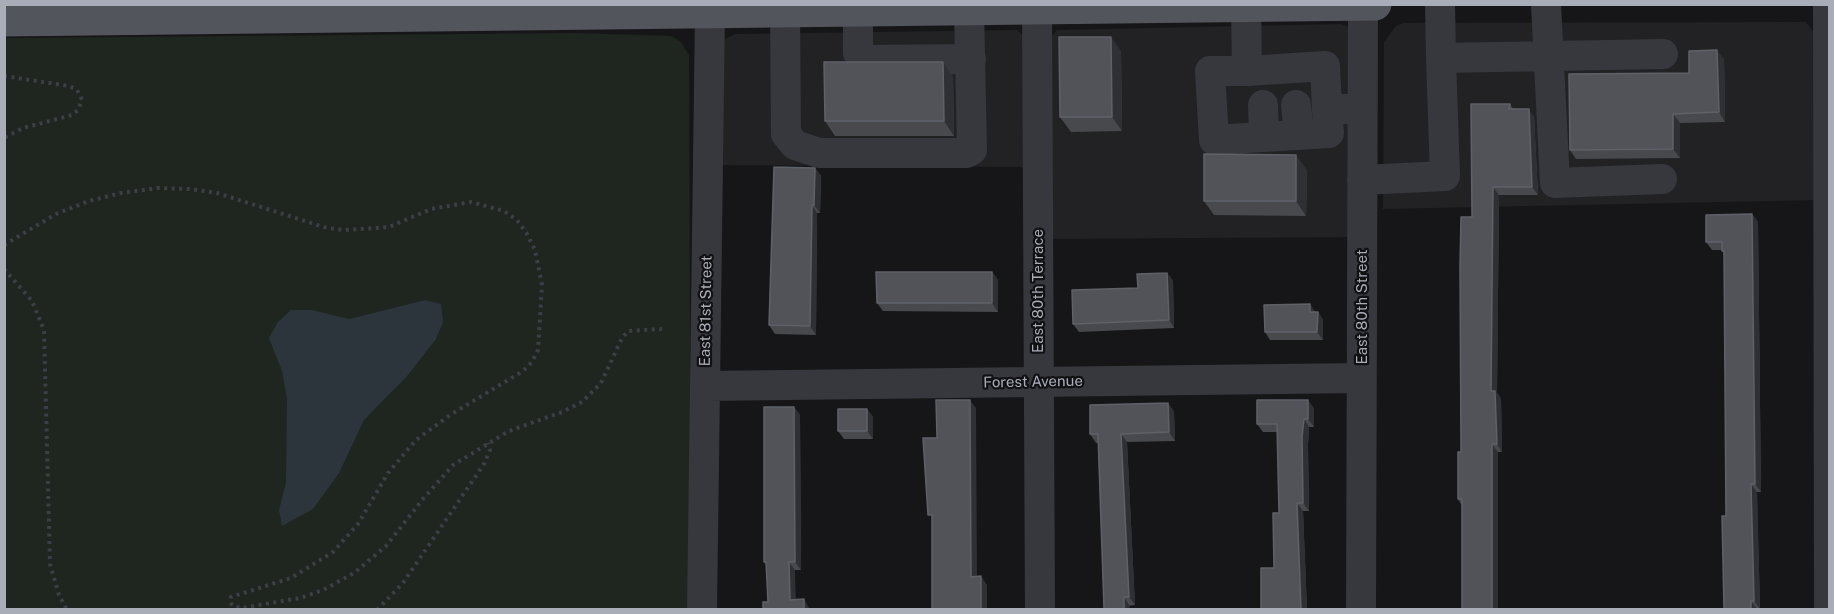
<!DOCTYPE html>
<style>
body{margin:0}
#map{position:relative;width:1834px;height:614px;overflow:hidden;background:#161618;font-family:"Public Sans",sans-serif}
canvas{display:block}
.frame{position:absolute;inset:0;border:6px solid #a8adb8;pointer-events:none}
</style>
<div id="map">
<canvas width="1834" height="614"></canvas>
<div class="frame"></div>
</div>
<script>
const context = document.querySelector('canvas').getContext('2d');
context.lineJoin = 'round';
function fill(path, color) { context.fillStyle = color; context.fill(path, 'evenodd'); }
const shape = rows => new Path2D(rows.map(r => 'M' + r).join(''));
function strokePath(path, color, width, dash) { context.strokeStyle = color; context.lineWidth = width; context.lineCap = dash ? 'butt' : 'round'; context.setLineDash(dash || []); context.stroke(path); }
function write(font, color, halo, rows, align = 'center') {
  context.font = font + ' "Public Sans",sans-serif'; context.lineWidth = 4.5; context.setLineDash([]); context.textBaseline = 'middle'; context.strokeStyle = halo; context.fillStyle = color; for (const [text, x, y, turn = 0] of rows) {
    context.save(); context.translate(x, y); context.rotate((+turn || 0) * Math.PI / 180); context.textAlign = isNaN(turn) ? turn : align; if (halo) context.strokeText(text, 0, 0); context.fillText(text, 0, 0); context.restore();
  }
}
const built = shape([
 [1802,22,1806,22,1813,31,1818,200,1383,209,1384,42,1396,26,1403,23],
 [1341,24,1350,28,1356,237,1047,239,1049,40,1057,30],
 [1017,30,1024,36,1024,167,719,165,723,40,735,34]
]);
const green = shape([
 [575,33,671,36,681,42,689,55,691,609,5,609,4,38]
]);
const water = shape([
 [425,300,441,304,443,322,436,339,407,376,364,420,339,473,313,509,282,526,279,510,286,483,287,398,282,371,269,338,278,322,291,310,312,310,349,319]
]);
const path = shape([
 [4,76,69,86,77,90,82,100,78,110,72,115,23,128,4,138],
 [4,245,56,214,89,201,121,193,158,188,190,189,217,193,327,228,344,230,389,227,431,209,471,202,504,211,517,220,527,234,535,250,542,285,538,350,532,362,523,371,450,415,416,440,388,473,358,524,333,552,291,578,231,597,230,602,233,606,242,608,300,598,323,590,354,573,386,546,423,499,453,465,509,431,562,412,582,402,601,383,622,338,628,331,662,329],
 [4,269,32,301,44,330,50,564,59,595,67,610],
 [377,610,403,583,484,464,490,450,488,443]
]);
const minor = shape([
 [1246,4,1247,71,1325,66,1327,109,1348,109],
 [1440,4,1441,58,1663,54],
 [1546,4,1555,183,1662,179],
 [1828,4,1829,610],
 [1037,8,1040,610],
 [858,10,858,53,864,60,971,59],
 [785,11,786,134,795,145,819,153,966,153,972,150,969,9],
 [1247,71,1210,71,1214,140,1329,133,1327,109],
 [1263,105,1264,136],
 [1296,105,1299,134],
 [1362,180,1445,176,1441,58],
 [705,386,1361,378],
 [702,610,710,12],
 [1361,610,1363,5]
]);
const major = shape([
 [4,20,1375,4]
]);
const wall = shape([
 [1121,51,1122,131,1071,132,1060,117],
 [1724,59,1725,122,1680,123,1680,158,1576,159,1570,150,1689,73],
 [953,76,954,136,835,136,825,121],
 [1510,104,1513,109,1534,117,1538,195,1499,195,1497,393,1501,399,1502,452,1498,452,1462,506,1458,499,1461,452,1472,217],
 [815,168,821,176,820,213,817,213,816,335,775,334,769,325],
 [1307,170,1306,216,1214,215,1204,201],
 [1752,214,1758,222,1761,492,1757,492,1760,609,1724,609,1726,516,1724,254,1722,250,1712,250,1706,242],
 [992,272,998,280,998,312,883,311,877,303],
 [1167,273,1173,281,1174,328,1079,332,1073,324,1138,288],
 [1316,312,1318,312,1323,320,1323,340,1270,340,1265,332],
 [1168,403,1174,412,1175,441,1127,442,1135,605,1104,609,1098,443,1096,443,1090,434],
 [794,407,800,415,801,570,795,570,795,600,809,608,768,602,767,565,764,562],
 [1314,408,1314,427,1309,427,1308,445,1309,511,1303,511,1307,609,1261,609,1274,568,1279,513,1277,432,1263,432,1257,424],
 [867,409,873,417,873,439,844,439,838,431]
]);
const shadedWall = shape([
 [1111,37,1121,51,1122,131,1112,117],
 [1717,50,1724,59,1725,122,1719,112],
 [943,62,953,76,954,136,944,121],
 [1529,109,1534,117,1538,195,1532,187],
 [1673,114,1680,123,1680,158,1673,149],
 [1296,155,1307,170,1306,216,1296,201],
 [815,168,821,176,820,213,814,205],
 [1493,187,1499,195,1497,393,1501,399,1502,452,1497,444,1491,391],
 [812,205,817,213,816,335,810,326],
 [1752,214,1758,222,1761,492,1755,484],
 [992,272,998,280,998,312,992,303],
 [1167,273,1173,281,1174,328,1169,320],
 [1310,304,1316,313,1310,312],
 [1318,312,1323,320,1323,340,1317,332],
 [970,400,976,408,977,585,971,577],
 [1308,400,1314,408,1314,427,1308,419],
 [1168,403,1174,412,1175,441,1169,432],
 [794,407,800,415,801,570,795,562],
 [867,409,873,417,873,439,867,431],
 [1304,419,1309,427,1308,445,1309,511,1303,503,1302,437],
 [1121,434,1127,442,1135,605,1129,597],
 [1492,444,1498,452,1498,609,1492,609],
 [1751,484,1757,492,1760,609,1754,601],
 [1297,503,1303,511,1307,609,1301,609],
 [789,562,795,570,796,608,790,600],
 [981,576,987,585,987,609,981,609],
 [1124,597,1129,605,1130,609,1124,609],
 [804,599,809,608,809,609,804,609],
 [1751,601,1757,609,1751,609]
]);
const building = shape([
 [1059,37,1111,37,1112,117,1060,117,1059,37],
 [1717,50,1719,112,1673,114,1673,149,1570,150,1569,74,1689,73,1689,51,1717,50],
 [824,62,943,62,944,121,825,121,824,62],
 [1471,104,1510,104,1509,109,1529,109,1532,187,1493,187,1491,391,1495,391,1497,444,1492,444,1492,609,1462,609,1462,499,1458,499,1458,452,1461,452,1460,266,1461,217,1472,217,1471,104],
 [1204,154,1296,155,1296,201,1204,201,1204,154],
 [774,167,815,168,814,205,812,205,810,326,769,325,774,167],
 [1752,214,1755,484,1751,484,1754,601,1751,601,1751,609,1724,609,1722,516,1726,516,1724,251,1722,251,1722,242,1706,242,1706,215,1752,214],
 [876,272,992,272,992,303,877,303,876,272],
 [1167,273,1169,320,1073,324,1072,290,1138,288,1137,274,1167,273],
 [1310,304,1310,312,1318,312,1317,332,1265,332,1264,305,1310,304],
 [936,400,970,400,971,577,981,576,981,609,932,609,932,515,928,515,923,438,937,438,936,400],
 [1257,400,1308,400,1308,419,1304,419,1302,437,1303,503,1297,503,1301,609,1261,609,1261,568,1274,568,1273,513,1279,513,1277,424,1257,424,1257,400],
 [1168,403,1169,432,1121,434,1129,597,1124,597,1124,609,1104,609,1098,434,1090,434,1090,405,1168,403],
 [764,407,794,407,795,562,789,562,790,600,804,599,804,609,763,609,763,602,768,602,766,562,764,562,764,407],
 [838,409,867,409,867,431,838,431,838,409]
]);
const streetNames = [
 ["East 80th Terrace",1038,291,-90],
 ["East 80th Street",1362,307,-90],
 ["East 81st Street",706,311,-89],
 ["Forest Avenue",1033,382,-1]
];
fill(built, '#222225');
fill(green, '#1e261f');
fill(water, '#2c353c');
strokePath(path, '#3d3f44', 4, [3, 4.5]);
strokePath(minor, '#37383d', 30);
strokePath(major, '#53555c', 33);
fill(wall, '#47494d');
fill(shadedWall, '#2f3033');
fill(building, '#525359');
strokePath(building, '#5f6168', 1.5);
write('15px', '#a8adb8', '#111113', streetNames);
</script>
